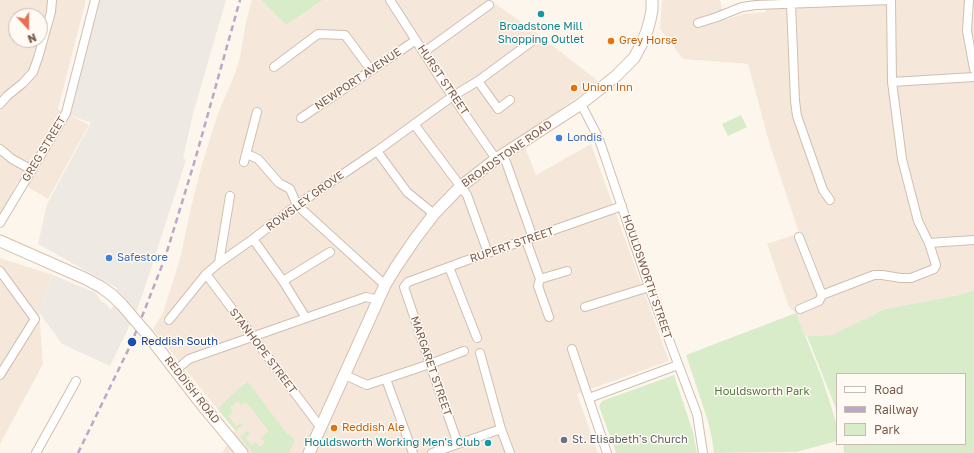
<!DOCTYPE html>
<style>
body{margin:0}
#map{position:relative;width:974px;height:453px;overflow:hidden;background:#fdf6ec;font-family:"Golos Text",sans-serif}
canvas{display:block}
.legend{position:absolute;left:836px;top:373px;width:130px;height:72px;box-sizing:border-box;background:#fffaf3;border:1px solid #cabbb1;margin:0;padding:5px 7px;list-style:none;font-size:12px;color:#7a5c4d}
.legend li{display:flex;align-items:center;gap:8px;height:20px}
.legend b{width:20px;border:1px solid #cabbb1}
.north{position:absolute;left:8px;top:8px;width:40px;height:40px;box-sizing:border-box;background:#fffaf3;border:1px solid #cabbb1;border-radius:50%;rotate:159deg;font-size:11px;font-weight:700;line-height:16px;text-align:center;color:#7a5c4d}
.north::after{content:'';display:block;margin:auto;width:14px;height:18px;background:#e76f51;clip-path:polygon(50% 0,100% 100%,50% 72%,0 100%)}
</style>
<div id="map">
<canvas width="974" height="453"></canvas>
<ul class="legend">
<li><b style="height:5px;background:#fff"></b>Road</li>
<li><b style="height:5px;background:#b9a8c9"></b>Railway</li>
<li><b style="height:11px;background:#d8ecc9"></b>Park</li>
</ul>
<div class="north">N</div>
</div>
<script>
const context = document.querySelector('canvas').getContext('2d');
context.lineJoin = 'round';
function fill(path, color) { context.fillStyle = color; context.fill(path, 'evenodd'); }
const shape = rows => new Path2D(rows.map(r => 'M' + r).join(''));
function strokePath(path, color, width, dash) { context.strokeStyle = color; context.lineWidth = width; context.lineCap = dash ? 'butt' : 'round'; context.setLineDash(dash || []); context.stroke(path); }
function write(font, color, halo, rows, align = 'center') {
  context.font = font + ' "Golos Text",sans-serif'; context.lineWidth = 3; context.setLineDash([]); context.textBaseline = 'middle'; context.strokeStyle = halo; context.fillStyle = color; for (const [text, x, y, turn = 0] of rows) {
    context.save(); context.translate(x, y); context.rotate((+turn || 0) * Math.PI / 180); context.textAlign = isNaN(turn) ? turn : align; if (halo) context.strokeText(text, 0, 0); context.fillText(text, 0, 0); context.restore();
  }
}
const residential = shape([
 [0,0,86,0,58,109,89,125,48,199,18,181,0,217],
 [16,16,40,16,40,40,16,40],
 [252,0,261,0,286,25,323,0,490,0,534,31,599,82,521,137,536,175,591,144,669,361,577,394,598,453,222,453,235,431,153,329,163,313,181,255,189,216,201,168,218,113,235,74,240,57,246,22],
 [666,0,720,0,725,20,743,14,766,12,765,0,974,0,974,290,959,295,885,309,832,335,805,336,796,313,789,307,767,244,799,233,769,142,748,64,683,59,660,29,662,1],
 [0,258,53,275,39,312,43,364,0,444]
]);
const industrial = shape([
 [100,0,226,0,193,114,183,158,186,160,150,272,137,310,110,366,62,344,39,312,53,275,96,293,101,301,106,304,110,309,113,307,117,288,38,244,47,204,91,123,70,115]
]);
const green = shape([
 [261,0,323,0,286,25],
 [741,115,747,127,728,136,722,124],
 [974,290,974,453,844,453,843,444,965,444,965,374,837,374,837,416,835,406,807,336,832,335,885,309,959,295],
 [796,313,822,378,830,403,837,426,837,441,796,452,714,453,712,439,708,421,686,355],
 [674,375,693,432,697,453,616,453,599,406,602,401],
 [248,382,288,435,290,434,295,441,289,453,253,453,240,437,247,431,250,434,245,438,252,445,256,442,260,447,265,443,261,438,269,431,246,402,241,405,238,401,230,407,233,411,228,416,236,426,241,423,243,425,236,431,218,409,239,388]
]);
const minor = shape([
 [390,0,442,81,496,159],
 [969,0,967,31,974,69],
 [791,4,795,101,797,116,823,190,830,200],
 [698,23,717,17,742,7,756,5,891,0,892,82,902,159,918,221,929,243,936,265,934,269,911,278,901,278,882,275,874,275,822,295,799,237],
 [424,52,489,5],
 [274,67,318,34,345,35,371,70],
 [478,81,498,109,510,100],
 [892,82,974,77],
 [0,104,7,96,23,83,33,72,38,58,51,12,52,0],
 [581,104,596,133,601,145,649,287,697,414,703,453],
 [301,118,416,40],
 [414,124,467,195,488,253],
 [0,149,12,159,32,170],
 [377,151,407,192,434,214],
 [247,154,258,159,279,183,290,189,297,205,385,285],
 [502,156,506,162,533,238],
 [244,162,257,112],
 [0,223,66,113,95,0],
 [253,239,283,281,306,318],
 [526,240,540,279,538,286,549,317],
 [929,243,974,240],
 [219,263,230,196],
 [449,267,477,338],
 [0,271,35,319,0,375],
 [206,274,321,428],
 [540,279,567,271],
 [283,281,330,252],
 [585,307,649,287],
 [800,309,819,301,822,295],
 [169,320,206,274,219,263,253,239,297,205,377,151,453,96,478,81,531,42],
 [572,349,607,453],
 [480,353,501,429,510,453],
 [176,370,189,359,366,297,379,300],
 [345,375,367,385,430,364,464,351],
 [386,379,413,453],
 [589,398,678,365],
 [458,444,430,364,404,287,408,282,465,261,622,206],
 [36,453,76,381],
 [432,453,501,429]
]);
const secondary = shape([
 [0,241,84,278,101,287,112,295,122,305],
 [148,335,199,401,242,453],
 [309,453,385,285,396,267,415,239,434,214,460,187,496,159,581,104,616,76,634,58,641,45,647,31,650,20,652,10,652,0]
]);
const rail = shape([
 [78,453,132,342,165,258,195,160,240,0]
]);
const secondaryBridge = shape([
 [122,305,148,335]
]);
const markers = [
 [541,14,4,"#0f9aa8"],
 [611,41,4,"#e8710a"],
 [574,88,4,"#e8710a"],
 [559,138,4,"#3f7fe0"],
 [109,258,4,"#3f7fe0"],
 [132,342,5,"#1a4fb4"],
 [334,428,4,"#e8710a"],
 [564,440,4,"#6b7280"],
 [488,443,4,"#0f9aa8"]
];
const cultureNames = [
 ["Broadstone Mill",541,27],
 ["Shopping Outlet",541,40],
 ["Houldsworth Working Men's Club",480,443,"right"]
];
const foodNames = [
 ["Grey Horse",619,41],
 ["Union Inn",582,88],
 ["Reddish Ale",342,428]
];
const streetNames = [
 ["NEWPORT AVENUE",358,79,-34],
 ["HURST STREET",443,80,56],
 ["GREG STREET",44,149,-59],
 ["BROADSTONE ROAD",507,154,-35],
 ["ROWSLEY GROVE",305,201,-36],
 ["RUPERT STREET",512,245,-19],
 ["HOULDSWORTH STREET",647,277,71],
 ["STANHOPE STREET",263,351,53],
 ["MARGARET STREET",431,366,71],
 ["REDDISH ROAD",192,390,52]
];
const shopNames = [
 ["Londis",567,138],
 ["Safestore",117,258]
];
const transitNames = [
 ["Reddish South",141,342]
];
const parkNames = [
 ["Houldsworth Park",762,392]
];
const worshipNames = [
 ["St. Elisabeth's Church",572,440]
];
fill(residential, '#f5e8da');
fill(industrial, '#efe9e4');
fill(green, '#d8ecc9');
strokePath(minor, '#d1beb0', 10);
strokePath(secondary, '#d6c0b0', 13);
strokePath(minor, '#fff', 8);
strokePath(secondary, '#fff', 11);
strokePath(rail, '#b9a8c9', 2.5, [6, 4]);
strokePath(secondaryBridge, '#d6c0b0', 13, []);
strokePath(secondaryBridge, '#fff', 11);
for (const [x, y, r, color] of markers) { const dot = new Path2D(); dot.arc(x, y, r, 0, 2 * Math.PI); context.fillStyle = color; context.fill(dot); strokePath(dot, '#fffaf3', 1.5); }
write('11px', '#0d838f', '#fffaf3', cultureNames);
write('11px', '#c56008', '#fffaf3', foodNames, 'left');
write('11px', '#7a5c4d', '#fffaf3', streetNames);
write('11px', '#366cbe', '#fffaf3', shopNames, 'left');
write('11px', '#164399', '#fffaf3', transitNames, 'left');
write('11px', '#537a41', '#fffaf3', parkNames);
write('11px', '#5b616d', '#fffaf3', worshipNames, 'left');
</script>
